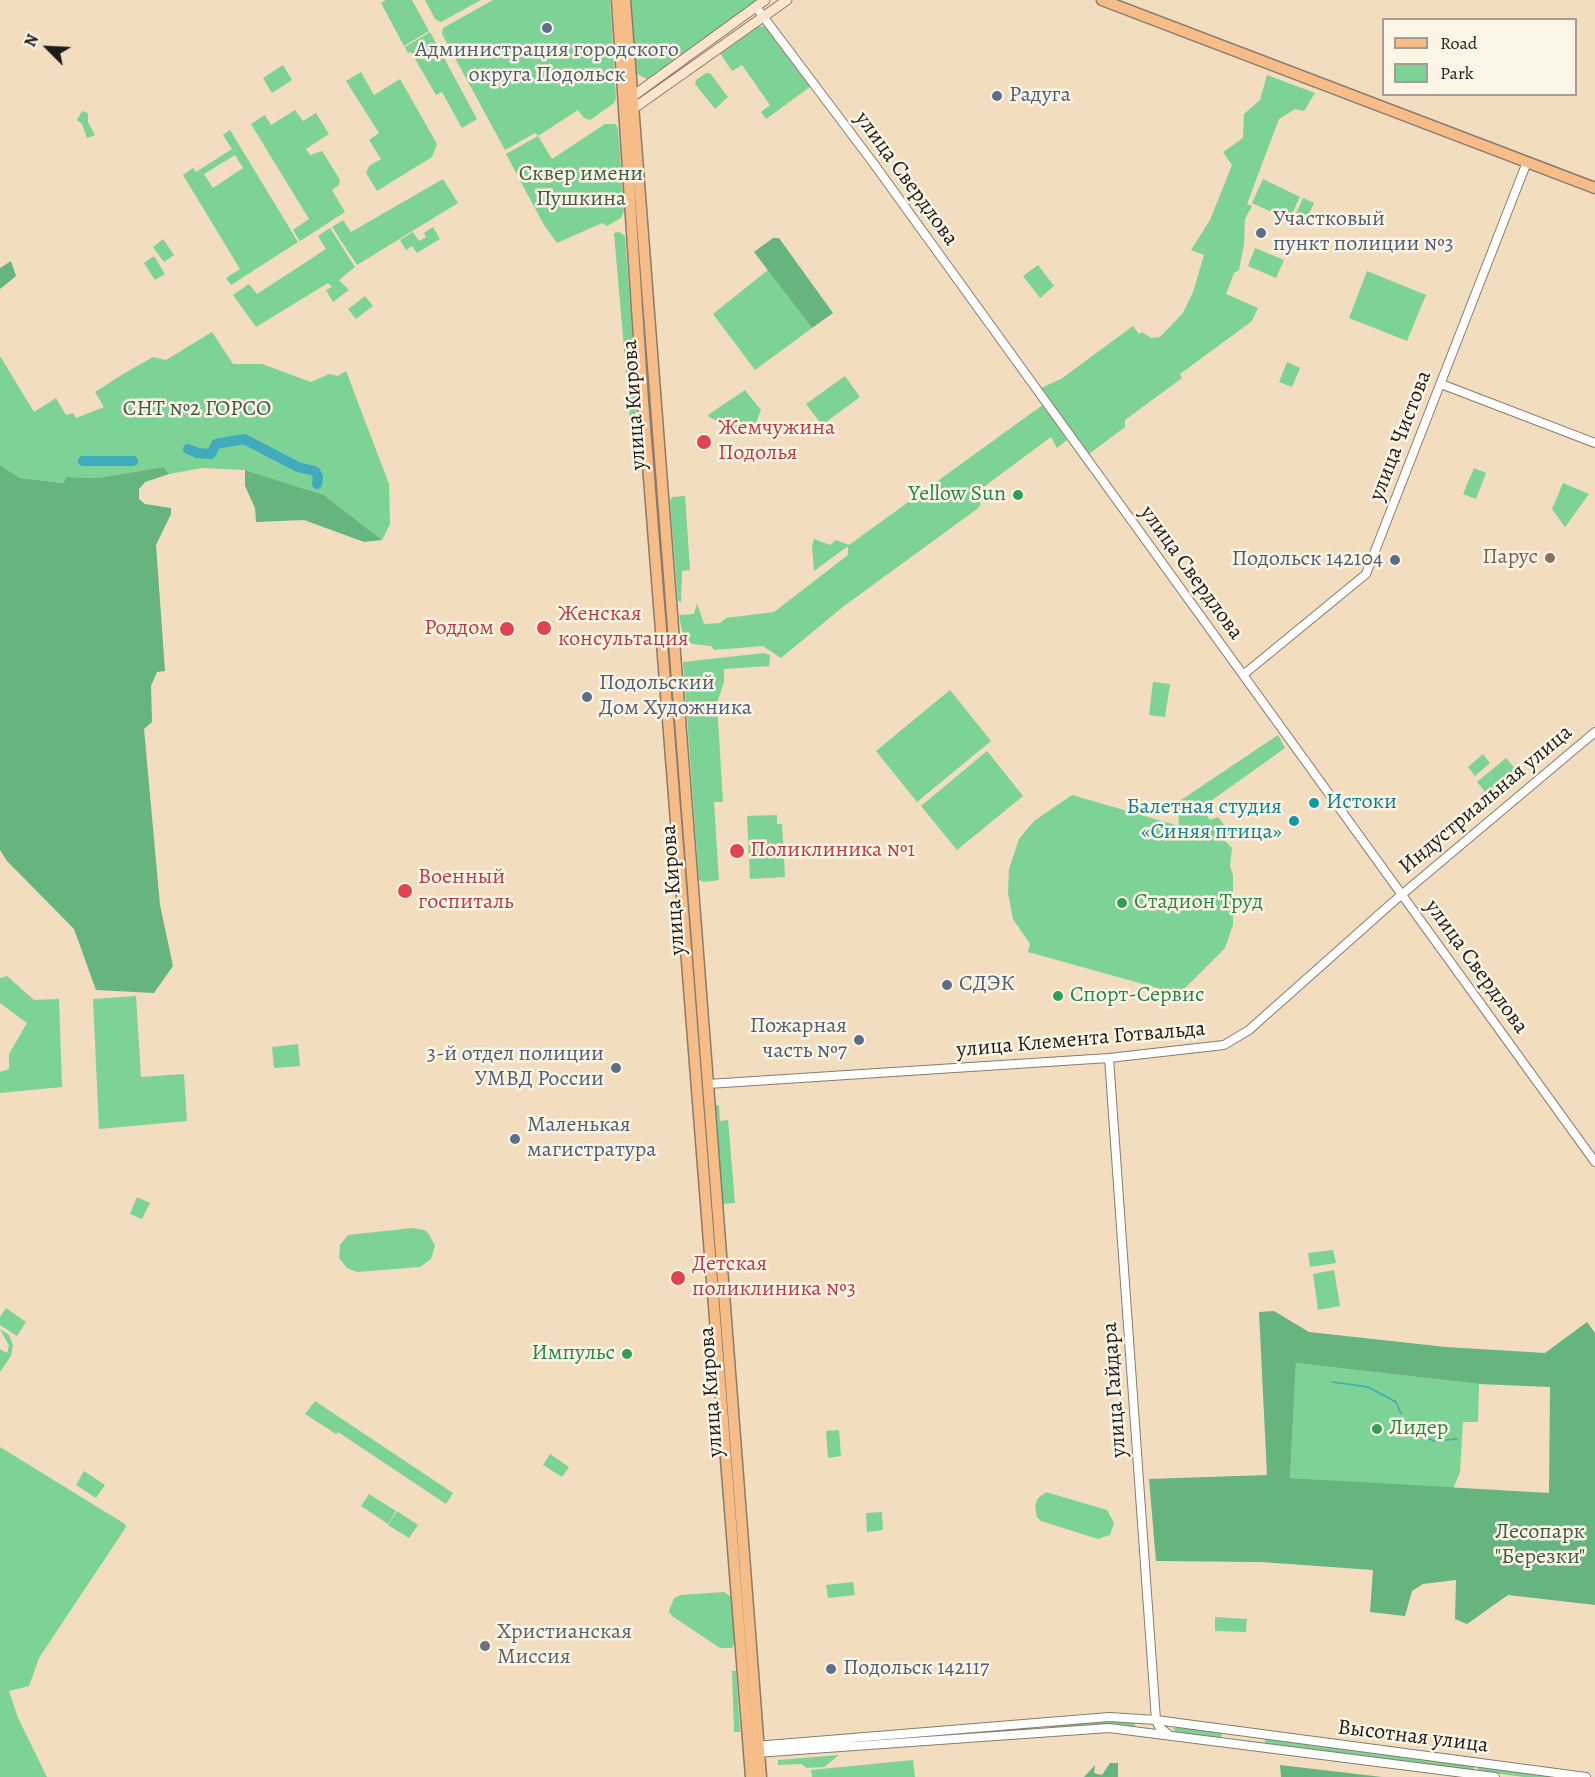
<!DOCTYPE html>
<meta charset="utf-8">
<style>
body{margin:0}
#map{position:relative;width:1595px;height:1777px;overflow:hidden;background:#f2ddbf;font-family:Alegreya,serif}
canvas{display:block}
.legend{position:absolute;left:1382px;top:18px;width:195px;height:78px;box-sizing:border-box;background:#fcf5e5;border:2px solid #a29e95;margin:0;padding:8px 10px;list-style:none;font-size:18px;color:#1c1c1c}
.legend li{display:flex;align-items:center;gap:12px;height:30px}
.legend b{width:30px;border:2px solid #a29e95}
.north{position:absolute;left:18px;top:18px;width:60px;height:60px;-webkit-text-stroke:4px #fcf5e5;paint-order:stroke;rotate:294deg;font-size:16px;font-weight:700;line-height:24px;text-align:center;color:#1c1c1c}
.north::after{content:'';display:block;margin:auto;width:21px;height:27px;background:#1c1c1c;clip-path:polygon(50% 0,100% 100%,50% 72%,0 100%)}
</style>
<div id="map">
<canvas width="1595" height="1777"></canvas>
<ul class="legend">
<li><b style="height:8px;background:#f7bd88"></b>Road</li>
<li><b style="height:16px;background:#7dd296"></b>Park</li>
</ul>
<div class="north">N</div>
</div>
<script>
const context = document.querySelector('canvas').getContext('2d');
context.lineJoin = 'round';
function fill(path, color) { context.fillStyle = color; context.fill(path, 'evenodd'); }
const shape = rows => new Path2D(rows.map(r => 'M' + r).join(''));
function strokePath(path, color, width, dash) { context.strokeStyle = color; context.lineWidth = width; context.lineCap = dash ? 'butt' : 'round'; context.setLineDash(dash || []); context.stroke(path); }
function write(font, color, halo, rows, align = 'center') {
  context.font = font + ' Alegreya,serif'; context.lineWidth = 5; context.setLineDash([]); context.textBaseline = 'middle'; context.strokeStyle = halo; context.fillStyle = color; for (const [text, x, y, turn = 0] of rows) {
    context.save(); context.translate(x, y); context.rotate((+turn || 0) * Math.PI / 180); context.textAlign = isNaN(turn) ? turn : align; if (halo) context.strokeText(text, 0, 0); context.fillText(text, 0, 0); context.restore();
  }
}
const green = shape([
 [386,0,412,0,429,31,404,46,381,3],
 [425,0,481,0,441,22,435,19],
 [493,0,610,0,616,98,614,103,590,120,584,118,578,110,538,136,552,159,605,124,615,124,618,128,624,211,621,218,607,226,602,223,557,243,544,225,506,154,538,136,535,133,505,150,442,34,443,28],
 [631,0,760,0,649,80,637,74],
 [765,26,810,87,766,119,761,112,770,105,742,65,732,71,720,53,756,27],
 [430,32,477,119,462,128,442,92,436,95,411,52,408,53,405,47],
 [283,65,292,80,272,93,263,78],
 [361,72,374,95,400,79,437,144,432,157,377,191,366,173,369,166,381,159,369,140,379,133,346,81],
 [706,73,710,73,728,97,715,109,695,84,696,80],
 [1267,75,1315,93,1304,111,1295,109,1279,119,1247,204,1252,206,1245,219,1244,244,1239,270,1234,273,1226,294,1258,308,1252,321,1180,374,1182,378,1125,420,1125,427,1089,454,1041,388,1061,379,1133,326,1139,334,1142,332,1151,338,1160,337,1183,313,1193,292,1204,255,1191,250,1210,220,1232,165,1223,152,1243,138,1244,114,1260,100],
 [295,110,303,121,316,113,329,134,306,149,310,155,322,151,340,180,339,185,332,190,345,212,300,241,293,230,309,219,251,124,265,115,271,125],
 [82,111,88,113,88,122,95,135,87,138,82,124,77,120],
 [230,130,298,242,231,285,226,278,240,269,183,175,193,168,196,172,232,149,223,135],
 [235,155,243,168,213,188,204,174],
 [443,179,458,203,357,265,332,227,343,220,351,232],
 [1263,179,1300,197,1289,220,1252,203],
 [1303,198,1314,203,1303,227,1292,222],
 [433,227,440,239,417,253,412,246,406,250,400,240,413,232,419,241,426,237,424,233],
 [330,228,355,267,339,280,349,290,333,302,326,290,332,287,328,283,256,327,233,295,249,284,257,294,326,249,318,236],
 [619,232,625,236,638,411,635,412,641,448,633,453,614,233],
 [163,239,174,255,164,262,153,247],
 [1255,248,1284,260,1276,278,1248,266],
 [154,256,165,274,155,280,144,263],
 [1038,265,1054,286,1040,298,1023,276],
 [768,270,812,328,755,370,713,314],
 [1367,271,1426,295,1407,341,1349,318],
 [365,296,373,306,356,319,348,309],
 [212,332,233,364,262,364,311,382,329,374,338,376,346,371,389,484,390,524,382,540,324,495,245,470,202,468,169,474,164,467,98,478,66,477,65,483,20,478,0,465,0,356,34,412,56,398,66,415,73,413,76,418,104,407,95,392,123,374,153,357,166,360],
 [1287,362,1300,368,1292,387,1279,382],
 [845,376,860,397,822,425,806,404],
 [745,390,761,410,756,423,748,429,739,432,709,417,708,415],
 [1044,404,1067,440,1057,448,1051,437,974,494,981,504,977,509,844,606,781,658,763,646,714,650,711,646,692,644,683,636,679,615,694,614,697,603,704,624,720,623,726,618,774,612,848,555,848,546,814,571,812,546,814,539,830,545,836,540,849,545],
 [1474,468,1486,473,1476,499,1463,494],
 [1563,483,1589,494,1565,527,1552,509],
 [685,496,690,570,682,571,681,602,678,601,670,501,672,497],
 [764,653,770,655,769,666,724,669,724,682,717,703,723,802,714,802,719,880,704,882,699,880,683,662],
 [1153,682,1170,684,1165,717,1149,715],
 [950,690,991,741,917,802,876,751],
 [1278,735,1285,748,1201,808,1210,820,1218,817,1231,834,1224,840,1232,848,1230,866,1233,875,1233,925,1225,948,1179,994,1028,952,1030,944,1013,919,1008,893,1009,869,1019,839,1034,821,1072,795,1179,826,1178,802],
 [987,751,1023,796,957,850,921,806],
 [1483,754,1490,763,1475,776,1468,767],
 [1506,758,1518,772,1489,797,1477,782],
 [777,815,777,824,782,824,785,877,750,879,747,816],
 [7,976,34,1000,59,999,62,1087,0,1093,0,1072,9,1069,9,1054,27,1023,0,1003,0,978],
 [136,996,141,1077,184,1074,187,1121,99,1129,93,999],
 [298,1044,300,1066,274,1068,272,1047],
 [715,1105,719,1105,720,1121,728,1120,735,1203,722,1204],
 [137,1197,150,1203,142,1219,130,1214],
 [412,1228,424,1230,429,1234,435,1246,431,1259,420,1267,357,1272,347,1268,339,1258,340,1245,348,1235],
 [1333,1250,1336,1263,1310,1267,1308,1253],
 [1334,1270,1340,1306,1318,1310,1313,1274],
 [6,1308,26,1322,17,1336,0,1325,0,1317],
 [0,1329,9,1335,13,1345,11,1356,0,1372,0,1349,7,1353,9,1346],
 [1296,1363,1479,1384,1478,1422,1463,1422,1460,1472,1453,1489,1290,1478],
 [315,1401,453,1493,446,1504,338,1432,336,1434,305,1414],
 [839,1430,841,1456,828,1458,826,1431],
 [0,1447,125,1524,126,1527,39,1658,29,1686,9,1691,18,1718,47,1777,0,1777],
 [550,1454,569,1467,562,1477,543,1465],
 [84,1471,105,1485,96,1498,76,1485],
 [1046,1492,1107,1510,1114,1523,1110,1535,1098,1539,1041,1521,1037,1517,1035,1506,1038,1498],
 [369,1494,396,1511,388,1524,361,1506],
 [397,1511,418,1525,409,1538,388,1525],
 [882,1512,883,1530,867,1532,866,1513],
 [853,1582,855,1595,828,1598,826,1585],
 [724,1592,733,1598,736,1641,732,1648,720,1648,672,1616,669,1611,674,1598,681,1595],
 [1215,1617,1247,1619,1246,1632,1215,1631],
 [732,1671,736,1671,740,1732,734,1732],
 [1106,1721,1135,1722,1135,1726,1043,1727],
 [1177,1727,1220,1733,1222,1735,1220,1738,1176,1732,1173,1729],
 [1265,1739,1376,1754,1474,1766,1473,1770,1375,1758,1265,1743],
 [839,1755,824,1767,807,1768,801,1764,778,1765,778,1760],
 [913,1760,915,1777,812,1777,811,1770],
 [1478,1767,1556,1777,1524,1777,1478,1771]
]);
const forest = shape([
 [773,238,779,238,833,313,812,328,754,252],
 [11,261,16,276,0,289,0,268],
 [0,465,20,478,64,483,66,477,98,478,164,467,169,474,145,482,139,489,139,499,145,504,171,508,171,514,156,545,165,671,157,672,151,686,152,722,144,729,160,905,173,966,154,993,96,990,74,929,7,861,0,850],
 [245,470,324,495,382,540,364,542,304,520,256,522,255,508,245,486],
 [1274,1311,1309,1332,1446,1347,1545,1353,1587,1322,1595,1333,1595,1605,1508,1595,1467,1624,1455,1619,1456,1580,1423,1584,1412,1591,1405,1616,1370,1612,1373,1570,1261,1562,1156,1561,1149,1479,1267,1475,1259,1312],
 [1296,1363,1479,1384,1550,1387,1549,1493,1290,1478],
 [1110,1763,1118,1763,1118,1777,1084,1777,1095,1765,1094,1773,1102,1775],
 [1280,1765,1382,1777,1281,1777]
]);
const stream = shape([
 [1332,1382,1368,1387,1396,1402,1401,1414],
 [1403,1420,1406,1428,1434,1441,1457,1439]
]);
const river = shape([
 [188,449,198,453,211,454,216,444,244,439,298,467,315,471,318,477,317,484],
 [83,461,133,461]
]);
const tertiary = shape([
 [756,7,874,164,1595,1162],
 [1441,384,1595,443],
 [1243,675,1366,574,1527,162],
 [1109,1058,1156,1720,1159,1727,1168,1734],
 [708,1084,1109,1058,1224,1045,1249,1030,1393,902,1595,732],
 [755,1746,1109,1717,1156,1720,1586,1777],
 [756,1753,1109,1728,1495,1777]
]);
const secondary = shape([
 [629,99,765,0],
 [630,111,787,0]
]);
const primary = shape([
 [617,0,643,401,751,1777],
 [625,0,761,1777],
 [1102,0,1595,188]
]);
const markers = [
 [547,28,6,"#5c6f8a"],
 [997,96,6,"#5c6f8a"],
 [1261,233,6,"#5c6f8a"],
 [704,442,8,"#e0444e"],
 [1018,495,6,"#2e9e5b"],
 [1550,558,6,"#8d6e63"],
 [1395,560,6,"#5c6f8a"],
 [544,628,8,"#e0444e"],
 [507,629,8,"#e0444e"],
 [587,697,6,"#5c6f8a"],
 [1314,803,6,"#0f9aa8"],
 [1294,821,6,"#0f9aa8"],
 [737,851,8,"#e0444e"],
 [405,891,8,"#e0444e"],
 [1122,903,6,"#2e9e5b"],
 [947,985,6,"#5c6f8a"],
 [1058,996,6,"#2e9e5b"],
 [859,1040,6,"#5c6f8a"],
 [616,1068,6,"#5c6f8a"],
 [515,1139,6,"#5c6f8a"],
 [678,1278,8,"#e0444e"],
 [627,1354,6,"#2e9e5b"],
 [1377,1429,6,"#2e9e5b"],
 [485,1646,6,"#6b7280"],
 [831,1669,6,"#5c6f8a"]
];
const serviceNames = [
 ["Администрация городского",547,51,"center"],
 ["округа Подольск",547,76,"center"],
 ["Радуга",1009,96],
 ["Участковый",1273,220],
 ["пункт полиции №3",1273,245],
 ["Подольск 142104",1383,560,"right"],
 ["Подольский",599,684],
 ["Дом Художника",599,709],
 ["СДЭК",959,985],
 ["Пожарная",847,1027,"right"],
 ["часть №7",847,1052,"right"],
 ["3-й отдел полиции",604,1055,"right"],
 ["УМВД России",604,1080,"right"],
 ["Маленькая",527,1126],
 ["магистратура",527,1151],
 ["Подольск 142117",843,1669]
];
const parkNames = [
 ["Сквер имени",581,175],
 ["Пушкина",581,200],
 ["СНТ №2 ГОРСО",197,410],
 ["Лесопарк",1540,1533],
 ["\"Березки\"",1540,1558]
];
const streetNames = [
 ["улица Свердлова",906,179,54],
 ["улица Кирова",635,405,-94],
 ["улица Чистова",1401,436,-69],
 ["улица Свердлова",1191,573,54],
 ["Индустриальная улица",1486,800,-40],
 ["улица Кирова",674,890,-94],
 ["улица Свердлова",1476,967,54],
 ["улица Клемента Готвальда",1081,1040,-5],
 ["улица Гайдара",1115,1390,-94],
 ["улица Кирова",712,1392,-94],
 ["Высотная улица",1413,1737,7]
];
const healthNames = [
 ["Жемчужина",718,429],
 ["Подолья",718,454],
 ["Женская",558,615],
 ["консультация",558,640],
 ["Роддом",494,629,"right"],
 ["Поликлиника №1",750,851],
 ["Военный",418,878],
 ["госпиталь",418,903],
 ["Детская",692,1265],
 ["поликлиника №3",692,1290]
];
const leisureNames = [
 ["Yellow Sun",1006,495,"right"],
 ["Стадион Труд",1134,903],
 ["Спорт-Сервис",1070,996],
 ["Импульс",615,1354,"right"],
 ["Лидер",1389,1429]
];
const educationNames = [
 ["Парус",1538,558]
];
const cultureNames = [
 ["Истоки",1326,803],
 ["Балетная студия",1282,808,"right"],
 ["«Синяя птица»",1282,833,"right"]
];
const worshipNames = [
 ["Христианская",497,1633],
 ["Миссия",497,1658]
];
fill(green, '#7dd296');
fill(forest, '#66b47f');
strokePath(stream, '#3fabbd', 1.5);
strokePath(river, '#3fabbd', 10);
strokePath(tertiary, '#877c6e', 10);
strokePath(secondary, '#877c6e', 11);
strokePath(primary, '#877c6e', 13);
strokePath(tertiary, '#fff', 8);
strokePath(secondary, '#fce5cf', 9);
strokePath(primary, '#f7bd88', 10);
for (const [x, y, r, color] of markers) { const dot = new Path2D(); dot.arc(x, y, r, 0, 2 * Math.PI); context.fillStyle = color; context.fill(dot); strokePath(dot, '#fcf5e5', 2); }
write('22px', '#4e5e75', '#fcf5e5', serviceNames, 'left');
write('22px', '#3e5c47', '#fcf5e5', parkNames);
write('22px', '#1c1c1c', '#fcf5e5', streetNames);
write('22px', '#be3a42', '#fcf5e5', healthNames, 'left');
write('22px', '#27864d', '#fcf5e5', leisureNames, 'left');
write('22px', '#785e54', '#fcf5e5', educationNames, 'right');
write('22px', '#0d838f', '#fcf5e5', cultureNames, 'left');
write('22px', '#5b616d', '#fcf5e5', worshipNames, 'left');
</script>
